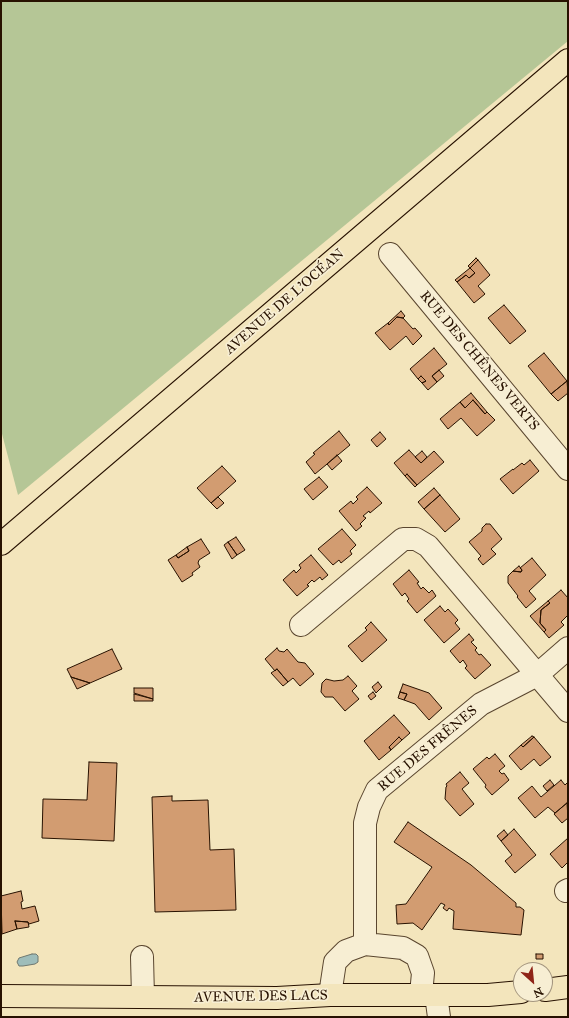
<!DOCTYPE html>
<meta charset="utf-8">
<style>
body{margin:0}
#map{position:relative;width:569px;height:1018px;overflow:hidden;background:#f3e5bc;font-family:"IM FELL Great Primer",serif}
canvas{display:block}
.frame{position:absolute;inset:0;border:2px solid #271100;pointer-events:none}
.north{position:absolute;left:513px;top:962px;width:40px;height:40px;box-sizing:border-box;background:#f7eed3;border:1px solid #a4967f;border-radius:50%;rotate:153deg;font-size:11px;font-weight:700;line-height:16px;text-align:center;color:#271100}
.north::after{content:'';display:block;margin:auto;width:14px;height:18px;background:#8f2418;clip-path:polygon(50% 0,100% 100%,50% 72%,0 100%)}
</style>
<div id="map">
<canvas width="569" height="1018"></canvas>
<div class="frame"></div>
<div class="north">N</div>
</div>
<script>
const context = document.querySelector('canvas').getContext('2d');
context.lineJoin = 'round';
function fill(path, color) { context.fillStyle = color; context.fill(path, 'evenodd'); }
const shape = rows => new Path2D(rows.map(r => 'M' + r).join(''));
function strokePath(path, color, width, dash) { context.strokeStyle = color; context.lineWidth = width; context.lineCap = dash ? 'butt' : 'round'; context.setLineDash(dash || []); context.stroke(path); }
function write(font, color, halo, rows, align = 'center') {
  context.font = font + ' "IM FELL Great Primer",serif'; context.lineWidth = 3.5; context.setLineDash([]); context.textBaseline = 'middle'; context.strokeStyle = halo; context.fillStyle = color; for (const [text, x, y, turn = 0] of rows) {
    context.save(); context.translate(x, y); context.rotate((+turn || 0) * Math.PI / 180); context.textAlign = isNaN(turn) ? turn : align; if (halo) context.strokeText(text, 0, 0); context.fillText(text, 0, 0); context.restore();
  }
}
const green = shape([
 [1,1,568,1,568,41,18,495,1,430]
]);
const water = shape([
 [32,954,36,954,38,956,38,962,35,964,23,966,19,966,17,962,19,958,32,954]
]);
const building = shape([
 [476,258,478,260,470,268,468,266,476,258],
 [478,260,490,275,478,286,485,294,474,303,457,282,466,275,469,278,475,273,470,268,478,260],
 [470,268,475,273,469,278,466,275,457,282,455,280,470,268],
 [504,305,526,331,510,344,488,318,504,305],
 [401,311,405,316,403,318,397,317,389,325,388,323,401,311],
 [397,317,403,318,413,329,415,328,422,336,413,345,406,336,390,350,375,333,388,323,389,325,397,317],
 [434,348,447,364,432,376,437,382,428,390,422,383,426,381,421,376,418,379,410,369,434,348],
 [544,353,567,381,551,394,528,366,544,353],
 [439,370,444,376,437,382,432,376,439,370],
 [421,376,426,381,422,383,418,379,421,376],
 [567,381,568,393,558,401,551,394,567,381],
 [471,393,487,412,485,414,473,400,465,408,460,402,471,393],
 [473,400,485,414,487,412,495,420,477,436,461,418,448,429,440,419,460,402,465,408,473,400],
 [339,431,350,445,315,474,306,462,315,454,313,453,339,431],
 [380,432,386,439,377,447,371,440,380,432],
 [409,450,421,463,434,451,444,462,417,485,407,474,405,476,394,463,409,450],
 [422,451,427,457,421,463,415,457,422,451],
 [337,455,342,461,332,470,327,464,337,455],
 [530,460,539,471,513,494,500,479,513,469,513,470,522,463,524,465,530,460],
 [222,466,236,481,211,503,197,488,222,466],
 [407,474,417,485,415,487,405,476,407,474],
 [319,477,328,487,313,500,304,489,319,477],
 [367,487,382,503,370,513,369,511,363,516,366,518,360,524,362,526,356,531,339,511,351,501,353,504,358,499,356,497,367,487],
 [434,488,440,495,424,509,418,502,434,488],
 [440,495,460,519,445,532,424,509,440,495],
 [218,497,224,503,217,509,211,503,218,497],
 [486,524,490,524,502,539,491,549,496,554,483,565,478,559,481,556,469,542,482,531,482,528,486,524],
 [342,529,356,545,350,551,352,554,341,563,339,560,333,565,318,549,342,529],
 [236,537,245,550,237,555,228,542,236,537],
 [201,539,210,553,199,560,198,563,200,567,192,573,193,575,182,582,168,560,176,555,178,558,189,551,187,547,201,539],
 [228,542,237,555,232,559,224,545,228,542],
 [187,547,189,551,178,558,176,555,187,547],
 [311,555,328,575,322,580,320,577,314,582,312,580,307,585,309,586,297,596,283,580,294,570,296,573,301,568,299,565,311,555],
 [532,558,546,575,529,591,536,599,526,608,517,597,518,596,508,583,508,576,513,571,521,572,522,570,520,568,532,558],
 [519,566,522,570,521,572,513,571,519,566],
 [409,570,419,582,417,583,421,589,423,587,429,593,432,590,436,596,417,613,407,601,409,599,405,593,402,596,393,584,409,570],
 [561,590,568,598,568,615,561,622,564,625,549,638,544,632,546,630,540,623,541,610,550,603,548,601,561,590],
 [548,601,550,603,541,610,540,623,546,630,544,632,530,616,548,601],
 [440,606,445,612,448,609,458,620,455,623,460,629,444,643,424,620,440,606],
 [371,622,387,640,362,662,348,646,367,630,365,628,371,622],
 [469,634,474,640,471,642,477,648,475,650,479,655,481,654,491,665,475,679,465,668,467,666,463,660,460,663,450,651,469,634],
 [277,648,279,651,284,652,287,649,298,662,305,663,314,674,300,686,293,678,288,682,277,669,275,671,265,659,277,648],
 [112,649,122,669,90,683,71,677,67,669,112,649],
 [277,669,288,682,283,686,271,673,277,669],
 [348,676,357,686,352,691,359,699,345,711,333,697,325,697,321,692,322,683,326,679,334,681,343,680,348,676],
 [71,677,74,678,90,683,77,689,71,677],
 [378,682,382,687,376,693,372,687,378,682],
 [403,684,429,693,442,708,429,720,415,704,404,700,407,694,400,692,403,684],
 [134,688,153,688,153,699,134,693,134,688],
 [373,692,376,696,371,700,368,696,373,692],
 [400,692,407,694,404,700,398,698,400,692],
 [134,694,153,699,153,701,134,701,134,694],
 [394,715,410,733,402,740,399,737,389,747,391,750,379,760,364,741,394,715],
 [532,736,534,737,523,747,521,745,532,736],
 [399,737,402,740,391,750,389,747,399,737],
 [534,737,551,757,540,766,534,759,521,770,509,756,521,745,523,747,534,737],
 [495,754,505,766,499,771,502,774,504,773,509,780,492,795,485,787,486,785,473,769,487,757,489,759,495,754],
 [89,762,117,763,114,841,42,838,43,799,87,800,89,762],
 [460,772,469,783,462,789,474,804,460,816,445,799,446,787,447,786,446,784,460,772],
 [550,780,554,785,547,791,543,786,550,780],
 [561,780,565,785,567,783,568,784,568,802,555,813,548,807,535,818,518,798,532,786,541,797,561,780],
 [172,796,172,801,208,800,210,850,234,849,236,910,155,912,152,797,172,796],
 [567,803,568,818,562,823,554,814,567,803],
 [408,822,471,865,516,903,516,907,520,907,524,910,521,935,453,929,454,911,449,908,447,911,443,908,445,905,441,903,422,930,413,923,397,924,396,905,406,904,432,867,394,842,408,822],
 [514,829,536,855,515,873,505,861,512,855,501,841,514,829],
 [504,830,508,835,501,841,497,836,504,830],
 [568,838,568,862,562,868,550,854,568,838],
 [21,891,23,901,21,902,22,909,35,906,39,921,29,924,28,922,15,921,17,929,2,934,1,896,21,891],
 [15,921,28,922,29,927,17,929,15,921],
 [536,954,543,954,543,959,536,959,536,954]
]);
const minor = shape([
 [390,254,568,469],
 [301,625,403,539,416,539,428,546,568,711],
 [566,891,568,890],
 [365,944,365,823,369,807,377,790,481,704,537,675,568,648],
 [142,957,143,997],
 [330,995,335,962,346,951,365,944,403,948,417,956,423,973,421,994],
 [436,995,439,1017]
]);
const major = shape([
 [1,544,568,60],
 [545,990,568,987],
 [1,996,277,998,330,995,488,995,521,992]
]);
const streetNames = [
 ["AVENUE DE L'OCÉAN",285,302,-41],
 ["RUE DES CHÊNES VERTS",479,361,50],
 ["RUE DES FRÊNES",428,749,-40],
 ["AVENUE DES LACS",261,997,-1]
];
fill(green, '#b5c696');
fill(water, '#9ebdba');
strokePath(water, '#6e7870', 1);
fill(building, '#d29c71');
strokePath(building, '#271100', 1);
strokePath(minor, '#5a462f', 24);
strokePath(major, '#271100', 24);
strokePath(minor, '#f7eed3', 22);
strokePath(major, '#f3e5bc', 22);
write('14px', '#271100', '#f7eed3', streetNames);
</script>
